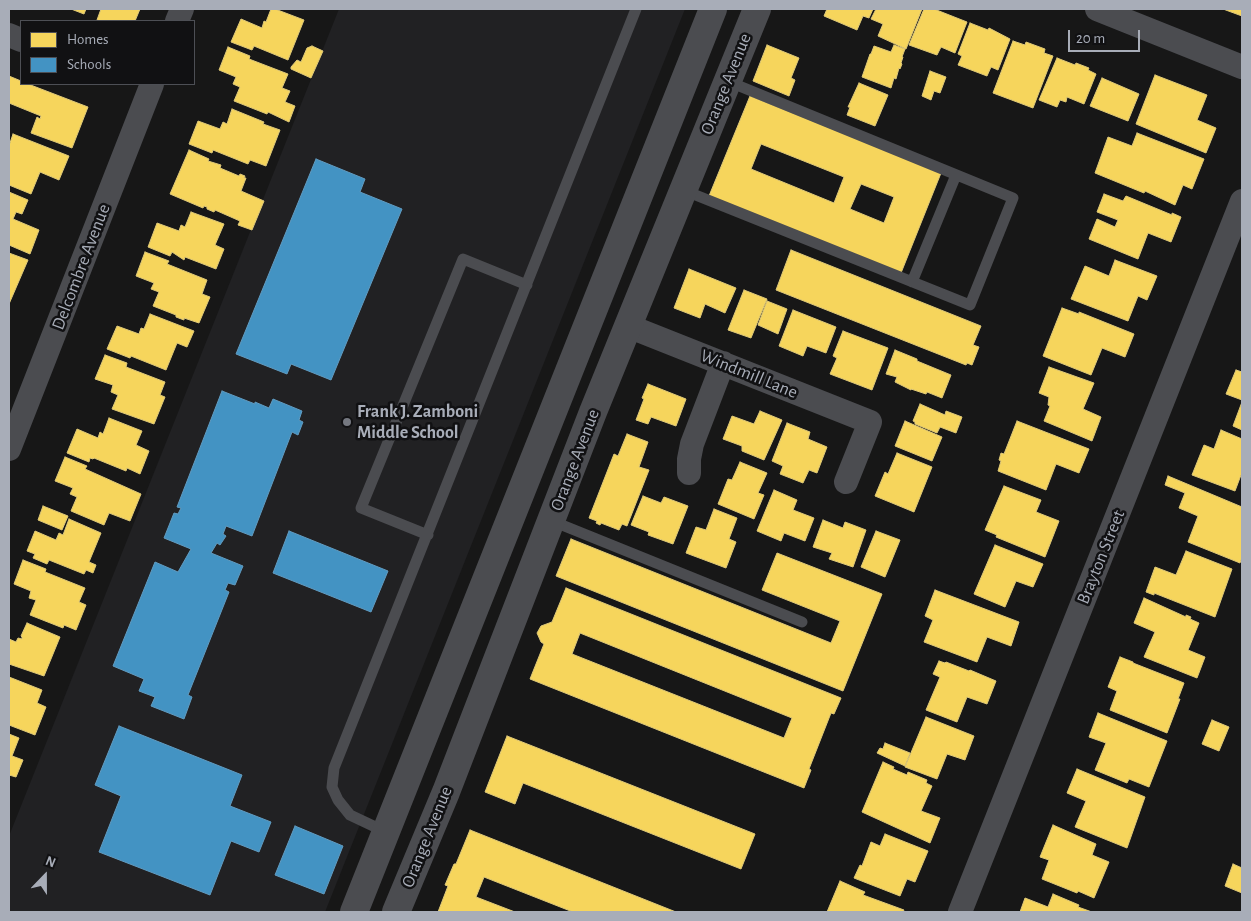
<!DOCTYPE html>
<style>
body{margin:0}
#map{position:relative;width:1251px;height:921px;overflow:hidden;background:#171717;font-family:"Alegreya Sans",sans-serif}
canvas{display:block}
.frame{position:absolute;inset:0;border:10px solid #a8adb8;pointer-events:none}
.legend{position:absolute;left:20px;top:20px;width:175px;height:65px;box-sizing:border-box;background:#111113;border:1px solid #4d4f55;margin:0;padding:6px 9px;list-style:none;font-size:15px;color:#a8adb8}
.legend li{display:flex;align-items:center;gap:10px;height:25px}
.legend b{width:25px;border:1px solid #4d4f55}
.north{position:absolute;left:20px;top:851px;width:50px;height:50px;-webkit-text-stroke:4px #111113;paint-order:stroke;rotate:22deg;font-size:14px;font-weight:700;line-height:20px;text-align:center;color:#a8adb8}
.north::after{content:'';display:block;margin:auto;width:18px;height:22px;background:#a8adb8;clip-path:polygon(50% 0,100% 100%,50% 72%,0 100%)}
.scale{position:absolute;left:1068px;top:30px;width:72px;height:22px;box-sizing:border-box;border:2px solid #a8adb8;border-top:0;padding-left:6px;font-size:15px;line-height:18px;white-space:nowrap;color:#a8adb8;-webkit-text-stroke:4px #111113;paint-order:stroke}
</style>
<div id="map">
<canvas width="1251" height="921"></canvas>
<div class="frame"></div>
<ul class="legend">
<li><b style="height:14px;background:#f6d55c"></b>Homes</li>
<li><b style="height:14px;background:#4393c3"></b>Schools</li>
</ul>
<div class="north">N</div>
<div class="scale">20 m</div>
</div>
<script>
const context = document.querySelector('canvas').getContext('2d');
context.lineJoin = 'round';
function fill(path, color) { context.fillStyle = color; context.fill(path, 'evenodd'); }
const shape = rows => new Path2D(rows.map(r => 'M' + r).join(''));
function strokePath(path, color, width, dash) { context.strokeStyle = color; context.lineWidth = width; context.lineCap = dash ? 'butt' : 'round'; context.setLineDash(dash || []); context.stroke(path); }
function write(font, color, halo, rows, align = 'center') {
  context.font = font + ' "Alegreya Sans",sans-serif'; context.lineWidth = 5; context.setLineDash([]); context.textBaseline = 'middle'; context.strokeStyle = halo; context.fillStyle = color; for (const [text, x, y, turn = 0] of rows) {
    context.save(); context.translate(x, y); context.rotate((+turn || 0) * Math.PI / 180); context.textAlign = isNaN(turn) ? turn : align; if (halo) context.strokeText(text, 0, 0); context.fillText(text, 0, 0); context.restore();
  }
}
const built = shape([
 [339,9,685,9,325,912,9,912,9,836]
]);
const homes = shape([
 [71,9,86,9,84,14,71,9],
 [101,9,140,9,135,21,101,21,97,20,101,9],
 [271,9,275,9,304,20,288,60,254,46,252,50,231,42,241,19,262,28,264,21,266,22,271,9],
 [827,9,873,9,869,18,863,16,857,30,824,16,827,9],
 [876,9,922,9,906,49,878,36,883,24,871,19,876,9],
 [924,9,934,9,967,22,955,53,941,47,937,55,909,45,924,9],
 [1223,9,1242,9,1242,16,1223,9],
 [970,23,988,30,989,28,1010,39,998,70,991,67,987,76,958,65,962,56,958,54,970,23],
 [1013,41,1025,45,1026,42,1045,49,1044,53,1053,56,1033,108,993,93,1013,41],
 [767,45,799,58,791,78,795,80,789,96,753,81,767,45],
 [894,45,905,49,902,57,903,57,901,63,902,64,900,69,899,68,896,79,894,78,891,88,862,77,870,54,871,54,874,46,891,52,894,45],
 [312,46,323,51,311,78,291,69,291,67,297,60,301,62,307,48,312,46],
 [228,47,250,56,249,59,288,74,282,88,290,91,285,102,295,106,289,122,268,112,267,114,234,101,240,87,233,84,236,77,219,70,228,47],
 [1057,58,1075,65,1076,63,1089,68,1088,70,1096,74,1084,104,1067,97,1066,102,1060,100,1057,107,1039,100,1057,58],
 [930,71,946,77,940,93,934,91,931,100,922,96,930,71],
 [1155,75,1207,95,1197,120,1216,128,1206,153,1136,124,1155,75],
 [9,76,21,81,21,84,28,84,88,107,72,148,31,133,37,117,40,119,41,116,9,103,9,76],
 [1102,78,1139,94,1128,121,1090,106,1102,78],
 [859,83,888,95,875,126,847,115,850,107,848,107,859,83],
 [750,96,941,173,901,273,709,196,750,96],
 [761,144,844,177,834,203,751,169,761,144],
 [861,184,894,197,884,223,850,209,861,184],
 [232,109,264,122,263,124,280,130,266,166,250,160,248,164,213,150,212,153,189,144,198,121,220,129,223,122,227,124,232,109],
 [1137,133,1204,159,1192,189,1183,185,1175,205,1145,191,1144,193,1095,173,1108,137,1132,146,1137,133],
 [13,134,69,156,59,180,40,172,31,194,9,185,9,146,13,134],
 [189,150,209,159,208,161,221,165,220,168,239,176,240,174,245,176,244,178,246,178,241,191,264,201,252,230,238,225,240,221,215,210,214,212,207,209,207,207,204,206,203,208,170,194,189,150],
 [9,192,28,200,22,214,16,212,13,219,39,230,30,254,9,245,9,192],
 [1104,194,1123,201,1126,196,1172,215,1172,213,1181,217,1171,242,1148,233,1138,259,1089,239,1097,219,1115,227,1118,220,1097,212,1104,194],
 [191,212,224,224,215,245,224,249,216,269,185,257,184,260,172,252,170,256,148,247,157,223,179,231,181,225,185,227,191,212],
 [791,250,981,326,973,345,979,347,972,365,967,363,966,365,776,290,791,250],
 [145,252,169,261,167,264,207,280,202,294,210,297,199,323,184,318,184,320,176,317,176,315,153,306,159,292,151,289,154,283,136,276,145,252],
 [9,253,28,260,9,304,9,253],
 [1115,260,1157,276,1147,300,1138,296,1128,321,1071,299,1085,266,1109,276,1115,260],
 [689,269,736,288,725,313,705,304,700,318,674,308,689,269],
 [744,290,767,299,751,338,728,330,744,290],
 [767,301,787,309,778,334,758,325,767,301],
 [1062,308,1079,314,1079,312,1134,334,1125,357,1102,348,1091,375,1043,356,1062,308],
 [793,310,836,327,826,353,807,346,803,356,779,346,793,310],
 [150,314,194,331,187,347,177,343,166,370,131,356,130,358,107,349,117,326,139,334,141,328,144,329,150,314],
 [843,331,888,348,872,390,830,374,837,358,833,356,843,331],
 [895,350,917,359,917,361,951,375,942,398,927,392,926,394,911,389,911,390,895,382,897,377,886,374,895,350],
 [105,355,127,363,126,367,165,382,160,395,165,397,154,424,112,409,118,395,111,392,113,385,95,379,105,355],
 [1049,367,1094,383,1083,409,1101,417,1092,441,1044,421,1050,406,1048,405,1049,397,1039,393,1049,367],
 [1236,370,1242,372,1242,400,1226,394,1236,370],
 [648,384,686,399,676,426,651,417,648,424,636,420,644,399,642,398,648,384],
 [1242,402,1242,430,1233,426,1242,402],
 [920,404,945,415,946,411,962,417,956,433,940,427,937,433,915,424,915,422,913,421,920,404],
 [760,411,782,420,764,460,742,451,742,446,723,439,732,416,754,424,760,411],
 [109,418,142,431,136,445,149,451,140,474,127,468,126,471,94,458,93,459,90,458,89,462,67,453,77,429,98,438,100,432,103,434,109,418],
 [905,421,942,437,932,461,895,446,905,421],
 [1017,421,1089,449,1079,473,1056,464,1046,490,998,471,1001,461,999,460,1001,453,1004,454,1017,421],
 [787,423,810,432,808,439,827,447,817,473,809,470,803,483,780,474,783,466,772,461,787,423],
 [1221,430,1242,439,1242,476,1241,475,1235,491,1192,475,1204,445,1214,449,1221,430],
 [627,434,648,442,639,467,649,470,627,526,622,524,619,530,601,523,600,525,596,523,597,521,589,518,614,454,618,456,627,434],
 [897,453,932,467,914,512,875,496,885,472,888,474,897,453],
 [65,457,87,466,85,469,141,494,130,521,109,513,104,525,71,511,77,497,70,494,73,488,55,481,65,457],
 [740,462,767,473,758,493,764,495,754,519,718,504,728,479,732,480,740,462],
 [1168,476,1242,507,1242,557,1240,563,1188,542,1198,516,1179,508,1185,493,1165,485,1168,476],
 [1004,486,1041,500,1036,512,1059,521,1045,557,996,537,997,535,985,530,1004,486],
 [774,490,797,500,793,510,814,518,805,541,784,533,781,541,757,531,774,490],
 [643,496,661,503,664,497,688,506,673,544,648,535,649,532,631,525,643,496],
 [43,506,68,516,62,530,38,520,43,506],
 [714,509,737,518,729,539,736,542,726,568,686,553,696,527,706,530,714,509],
 [69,519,101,533,89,562,96,565,93,573,86,570,84,574,49,560,47,564,33,558,35,554,27,551,35,531,56,540,59,533,63,535,69,519],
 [823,520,843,528,845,522,866,530,853,567,829,559,832,553,813,547,823,520],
 [876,531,900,540,885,577,861,567,876,531],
 [571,539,831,643,840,621,762,590,777,553,882,594,843,691,556,576,571,539],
 [995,545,1043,564,1033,587,1016,581,1005,607,974,594,995,545],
 [1186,551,1232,569,1215,617,1154,593,1154,595,1146,592,1155,567,1176,575,1186,551],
 [23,560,46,569,45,572,85,588,79,602,86,605,76,630,64,625,63,628,30,615,36,600,29,598,31,591,14,584,23,560],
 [566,588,841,698,834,714,831,713,809,769,811,770,804,788,530,679,544,644,541,642,537,633,541,626,552,622,566,588],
 [580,633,792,718,784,738,572,654,580,633],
 [935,590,1019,622,1011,646,987,637,977,662,924,642,933,620,925,616,935,590],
 [1144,598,1186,617,1186,615,1191,617,1190,619,1199,623,1188,650,1205,657,1197,678,1144,657,1155,632,1134,623,1144,598],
 [27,623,60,637,44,676,9,664,9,639,16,642,18,638,22,639,22,637,21,636,27,623],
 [1120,657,1133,662,1133,663,1184,683,1178,699,1180,699,1167,733,1110,710,1117,691,1108,687,1120,657],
 [939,661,945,663,946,662,969,671,970,670,996,681,987,704,967,697,957,722,926,710,940,677,933,674,939,661],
 [9,677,42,690,37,703,46,707,35,735,9,725,9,677],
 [1098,713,1167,741,1149,787,1129,779,1127,783,1095,770,1106,743,1089,737,1098,713],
 [926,717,974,736,965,760,947,754,937,779,905,767,926,717],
 [1212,720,1229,727,1219,751,1202,744,1212,720],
 [9,734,19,738,12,756,23,760,16,777,9,775,9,734],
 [507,736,755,834,741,869,523,783,515,804,485,792,507,736],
 [885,743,910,753,905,766,877,753,880,748,883,749,885,743],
 [883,762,894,767,893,769,907,775,908,772,927,780,926,783,932,786,921,811,940,818,930,843,862,812,883,762],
 [1077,769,1145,797,1127,848,1075,827,1086,801,1067,793,1077,769],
 [1053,825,1096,844,1092,855,1109,862,1094,898,1078,891,1077,893,1042,879,1049,860,1040,857,1053,825],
 [470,830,676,912,573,912,484,877,476,897,515,912,438,912,448,886,445,885,454,864,456,864,470,830],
 [885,834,928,851,915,882,907,879,900,896,854,878,860,865,862,866,871,842,880,846,885,834],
 [1233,864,1242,868,1242,893,1225,886,1233,864],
 [840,881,865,892,863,895,904,910,903,912,827,912,840,881],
 [1053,894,1079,905,1078,907,1092,912,1020,912,1025,898,1048,907,1053,894]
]);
const schools = shape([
 [316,159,365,179,360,192,402,209,331,380,291,364,287,374,236,354,316,159],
 [222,391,255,404,255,402,269,408,273,399,302,411,299,420,303,422,298,435,292,432,252,536,226,526,223,534,226,536,220,545,217,543,211,553,243,566,235,585,228,583,225,590,229,592,188,695,192,697,184,719,151,706,155,697,139,691,144,679,113,666,155,562,178,572,191,549,164,538,174,513,178,514,181,508,177,507,222,391],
 [289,531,388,571,371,612,273,573,289,531],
 [119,726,242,775,230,806,271,822,259,852,231,841,210,895,99,852,121,796,95,785,119,726],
 [295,826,343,846,324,894,275,875,295,826]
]);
const service = shape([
 [683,190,970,305,1013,198,727,81],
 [912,282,956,175],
 [552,521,802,622],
 [428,535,361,508,463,259,527,285],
 [386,832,350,815,338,800,332,787,334,768,636,9]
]);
const minor = shape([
 [1097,9,1242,67],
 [177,21,182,9],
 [9,35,21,40],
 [628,326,870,422,846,482],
 [9,449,152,84],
 [689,473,689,459,692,444,723,363],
 [960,912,1242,201]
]);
const tertiary = shape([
 [354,912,713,9],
 [396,912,446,792,593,412,757,9]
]);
const markers = [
 [347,422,5,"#757880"]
];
const streetNames = [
 ["Orange Avenue",726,84,-68],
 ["Delcombre Avenue",81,267,-69],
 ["Windmill Lane",749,374,22],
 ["Orange Avenue",575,460,-69],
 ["Brayton Street",1101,557,-68],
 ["Orange Avenue",427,837,-68]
];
const poiNames = [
 ["Frank J. Zamboni",357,412],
 ["Middle School",357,433]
];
fill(built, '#212123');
fill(homes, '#f6d55c');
strokePath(homes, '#dfc978', 1);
fill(schools, '#4393c3');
strokePath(schools, '#619bc0', 1);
strokePath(service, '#4b4c50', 11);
strokePath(minor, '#4b4c50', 24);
strokePath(tertiary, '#4b4c50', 28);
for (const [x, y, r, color] of markers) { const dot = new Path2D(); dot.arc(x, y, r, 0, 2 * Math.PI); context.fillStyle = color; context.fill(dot); strokePath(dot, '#111113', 2); }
write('18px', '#a8adb8', '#111113', streetNames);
write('bold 18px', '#a8adb8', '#111113', poiNames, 'left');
</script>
